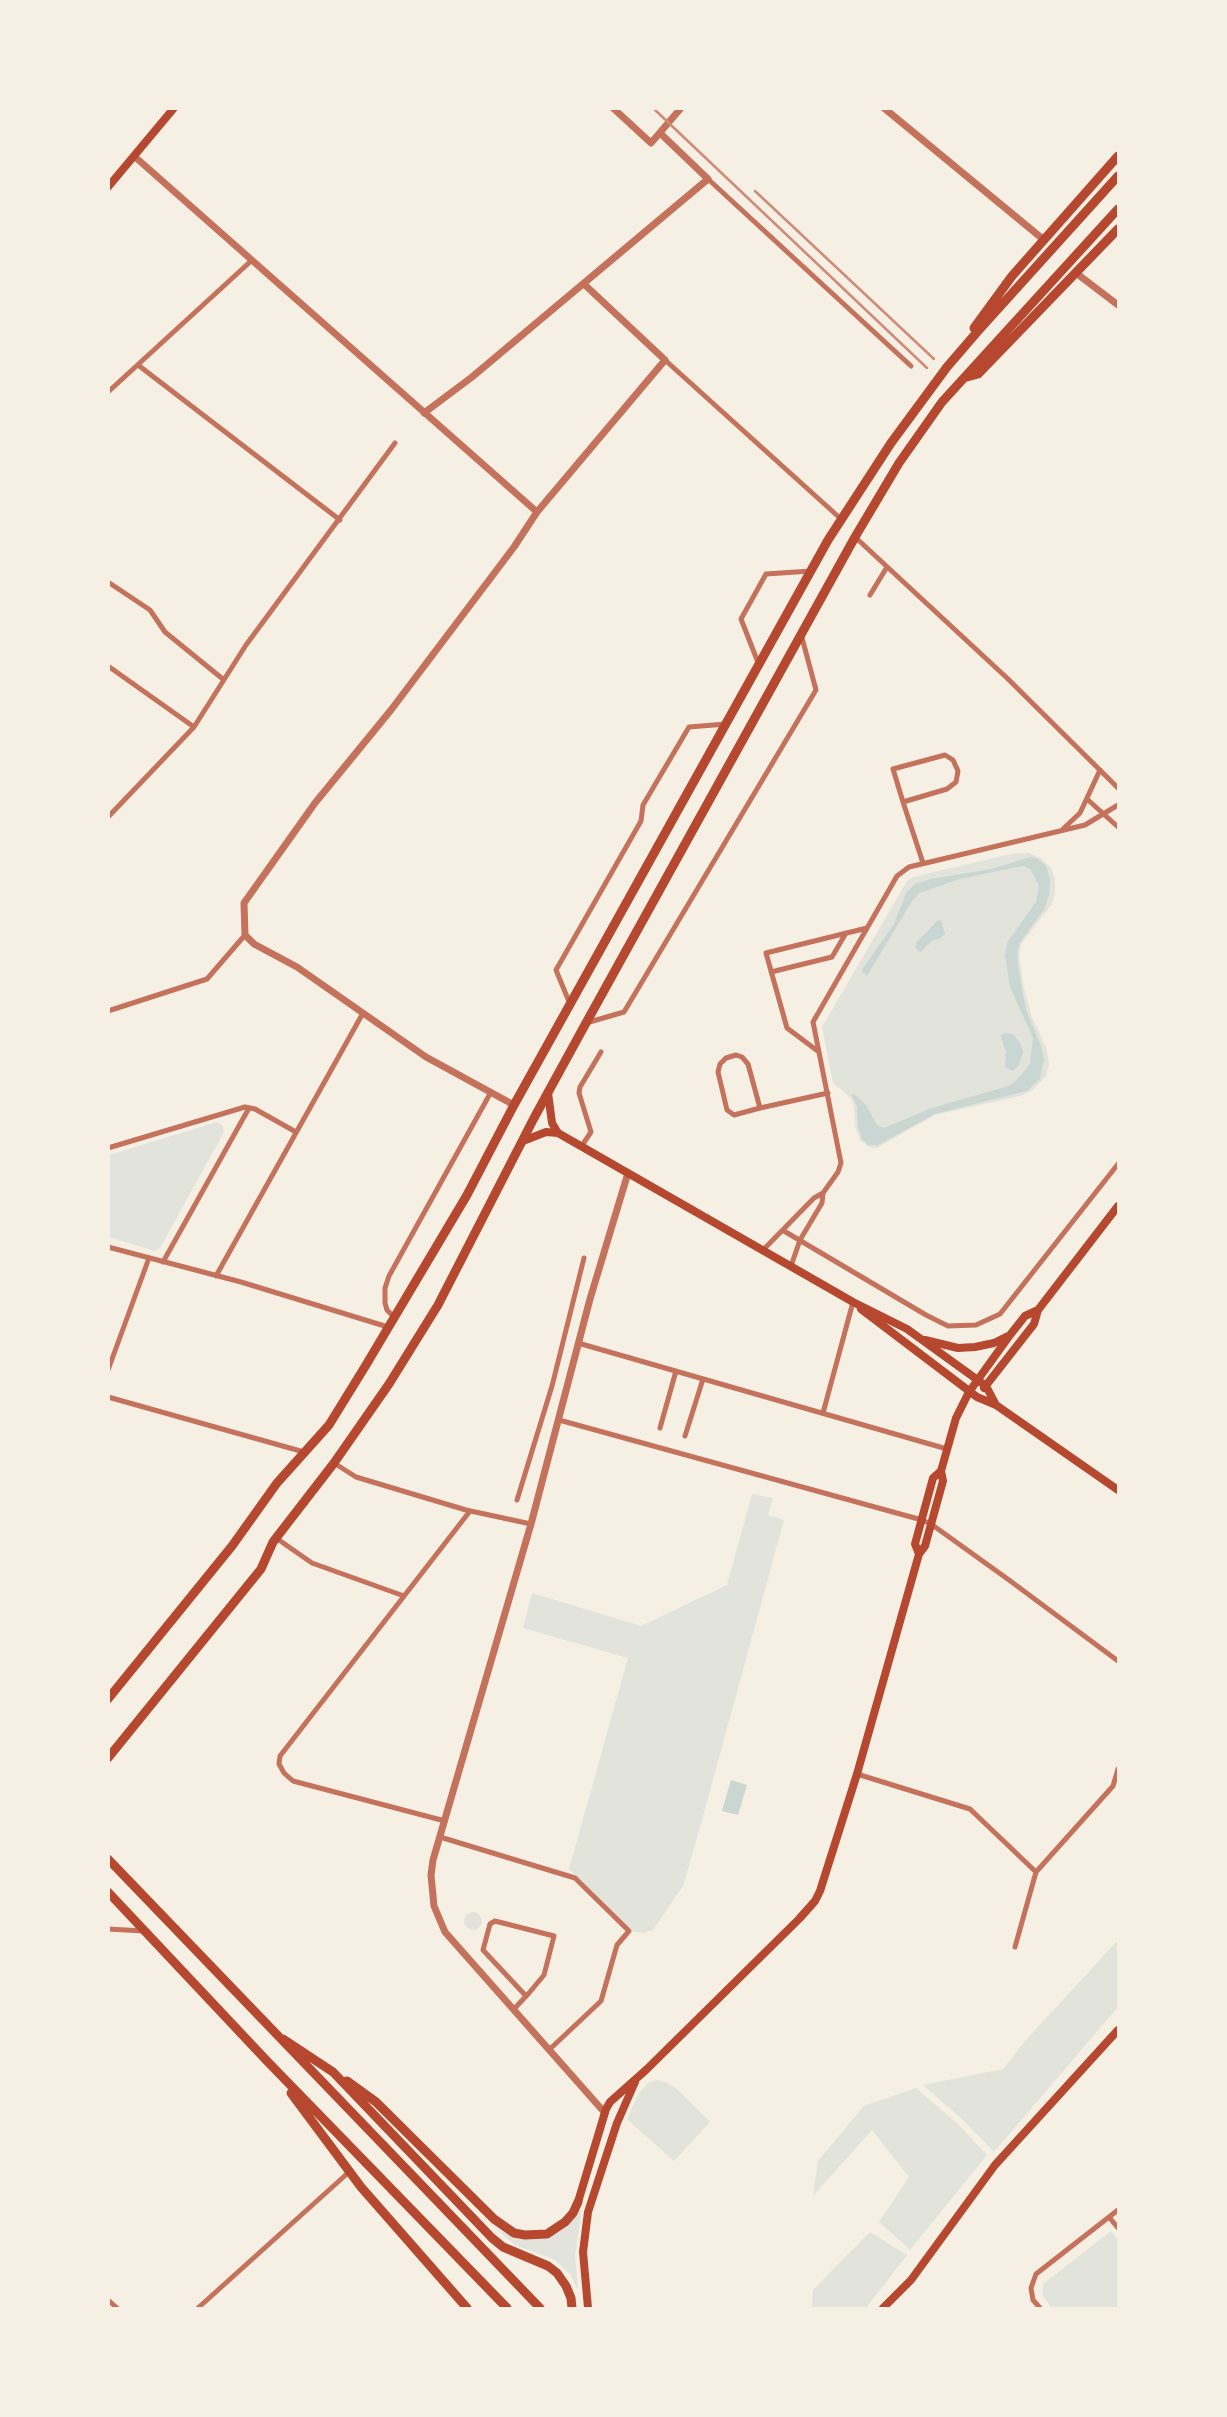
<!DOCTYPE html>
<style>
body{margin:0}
#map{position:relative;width:1227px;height:2417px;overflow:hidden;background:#f6efe4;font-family:Poppins,sans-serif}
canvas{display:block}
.frame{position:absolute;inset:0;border:110px solid #f6efe4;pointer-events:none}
</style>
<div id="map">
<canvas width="1227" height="2417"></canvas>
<div class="frame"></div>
</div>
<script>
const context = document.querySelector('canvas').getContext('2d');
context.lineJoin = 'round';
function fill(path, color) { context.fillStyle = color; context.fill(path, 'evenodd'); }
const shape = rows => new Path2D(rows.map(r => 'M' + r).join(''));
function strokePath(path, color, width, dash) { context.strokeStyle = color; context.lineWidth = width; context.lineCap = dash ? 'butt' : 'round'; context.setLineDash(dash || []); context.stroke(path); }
const green = shape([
 [1015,853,1029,853,1042,859,1051,868,1055,879,1055,893,1052,904,1022,943,1019,954,1023,983,1031,1015,1046,1047,1049,1063,1046,1076,1033,1090,1020,1096,935,1115,877,1148,869,1147,860,1140,855,1127,854,1106,851,1098,833,1083,822,1027,907,881,913,877],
 [217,1122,223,1126,224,1132,160,1248,155,1251,109,1237,109,1155],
 [752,1494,773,1498,768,1515,784,1520,699,1831,683,1886,653,1930,643,1933,629,1931,569,1869,628,1658,523,1628,532,1593,641,1626,727,1585],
 '464 1921a9 9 0 1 1 18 0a9 9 0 1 1-18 0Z',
 [1118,1940,1118,2007,994,2152,963,2120,923,2085,1003,2069,1026,2040],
 [657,2080,665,2082,677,2089,710,2122,674,2161,627,2119,637,2096,648,2083],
 [916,2088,958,2124,987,2155,910,2250,879,2222,909,2177,872,2130,813,2196,818,2161,864,2106],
 [582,2209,575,2255,578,2290,570,2274,555,2260,515,2245,495,2228,518,2239,541,2239,559,2232],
 [1111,2231,1118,2240,1118,2308,1052,2308,1042,2295,1043,2284],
 [870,2232,907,2255,866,2308,812,2308,813,2290]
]);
const water = shape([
 [1031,857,1037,858,1046,866,1050,879,1049,895,1044,910,1020,942,1017,952,1018,966,1026,1010,1041,1046,1044,1059,1040,1079,1027,1091,935,1114,878,1145,869,1145,862,1139,858,1127,857,1106,851,1094,855,1095,866,1105,877,1125,884,1128,932,1108,1008,1086,1016,1081,1030,1064,1033,1038,1010,987,1005,955,1007,943,1036,902,1039,886,1031,870,1024,866,1017,867,960,879,919,893,912,901,867,976,861,971,894,924,906,893,915,884,931,879,991,869],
 [941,920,945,934,941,938,932,941,921,952,918,951,915,947,917,942,937,921],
 [1007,1033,1014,1035,1020,1043,1023,1052,1019,1065,1013,1071,1005,1067,1006,1052,1001,1038,1002,1034],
 [731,1780,747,1785,738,1815,722,1811]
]);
const minor = shape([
 [708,179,911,366],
 [665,360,841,519],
 [138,365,340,520],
 [108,392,251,261],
 [855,537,1007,678,1118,788],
 [108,582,150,610,165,632,224,680],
 [870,595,887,567],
 [759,665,741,619,766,574,811,571],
 [108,666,194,727],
 [1087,799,1118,827],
 [903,802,893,769,945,755,953,760,958,771,956,782,947,789,903,802,923,863],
 [108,817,194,727,246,645,395,443],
 [1063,829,1080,813,1100,770],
 [771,972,832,957,846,933],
 [570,1004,556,970,641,821,643,805,689,727,726,724],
 [108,1011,207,979,245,935],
 [586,1023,624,1012,816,690,801,634],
 [819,1052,787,1028,766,953,867,928],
 [760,1108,734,1115,727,1110,718,1072,720,1064,726,1058,736,1055,742,1057,748,1064,760,1108,828,1093],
 [581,1147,591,1132,579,1093,580,1087,601,1052],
 [108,1148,245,1107,255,1109,296,1132],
 [784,1231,926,1315,948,1326,976,1325,1000,1314,1118,1164],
 [108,1247,241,1282,388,1327],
 [763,1250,814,1198,823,1193],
 [163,1262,249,1108],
 [791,1266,800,1240,822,1203,823,1193,838,1172,841,1163,813,1022,897,876,909,867,1085,825,1118,805],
 [216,1276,363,1013],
 [394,1317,387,1310,385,1303,385,1288,389,1276,491,1092],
 [578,1343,947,1449],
 [108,1370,149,1258],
 [108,1397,304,1452],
 [823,1413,853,1302],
 [559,1420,922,1520,931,1524,1009,1580,1118,1661],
 [660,1428,676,1371],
 [685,1436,703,1379],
 [334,1463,356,1477,466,1510,531,1524],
 [517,1500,552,1386,584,1258],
 [276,1538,312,1563,404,1596],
 [857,1774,970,1809,1036,1872,1113,1786,1118,1769],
 [445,1821,293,1781,284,1773,279,1764,280,1756,470,1511],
 [440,1837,575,1878,629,1931,617,1945,601,2001,550,2049],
 [108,1929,144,1931],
 [1015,1947,1036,1872],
 [514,2009,529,1993,544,1975,554,1936,495,1921,490,1924,483,1950,526,1996],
 [1109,2217,1118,2228],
 [108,2300,117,2308],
 [198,2308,349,2172],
 [1040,2308,1033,2300,1031,2288,1036,2274,1118,2210]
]);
const tertiary = shape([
 [613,108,651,143,681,108],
 [884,108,1044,240],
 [134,156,537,512],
 [1076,273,1118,305],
 [424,413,472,377,708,179,660,133],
 [514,1105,426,1057,297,967,254,944,245,935,244,903,315,803,391,710,514,547,537,512,665,360,585,285],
 [605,2113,445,1932,434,1906,431,1875,433,1860,531,1524,590,1299,628,1173]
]);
const secondary = shape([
 [108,187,174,108],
 [548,1093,552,1123,558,1133],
 [523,1141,546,1132,558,1133,853,1302,907,1329,986,1386,996,1405],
 [861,1309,977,1397,996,1405,1118,1490],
 [925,1340,958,1348,975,1347,994,1343,1008,1336],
 [984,1388,1034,1324,1038,1310,1118,1206],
 [919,1554,915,1544,933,1478,941,1471],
 [578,2202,606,2109,610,2102,647,2069,799,1919,815,1901,820,1891,857,1774,919,1554,925,1546,943,1481,941,1471,956,1418,969,1392,1010,1335,1025,1316,1038,1310],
 [588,2308,583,2252,588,2212,617,2123,635,2082],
 [883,2308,911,2280,995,2165,1118,2030]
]);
const primary = shape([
 [974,328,1012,276,1118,156],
 [967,377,978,374,1118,229],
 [108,1699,232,1546,277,1483,329,1425,366,1365,467,1195,514,1105,828,540,891,443,947,367,978,331,1118,176],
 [108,1758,261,1569,273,1542,334,1463,389,1384,438,1305,534,1118,586,1023,855,537,899,463,942,402,1118,209],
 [108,1859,540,2308],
 [108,1892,267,2061,507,2308],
 [283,2039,333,2072,492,2238,503,2247,548,2266,557,2273,566,2286,571,2298,572,2308],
 [347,2081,376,2102,494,2219,514,2233,525,2235,547,2234,565,2222,573,2213,578,2202],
 [291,2093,361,2187,467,2308]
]);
const rail = shape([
 [653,108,927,368],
 [755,191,934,359]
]);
fill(green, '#e2e4dc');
fill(water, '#c9d6d2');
strokePath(minor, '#c5725c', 5);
strokePath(tertiary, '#c5725c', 7);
strokePath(secondary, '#b5482f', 8);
strokePath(primary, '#b5482f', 9);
strokePath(rail, '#cf8b77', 2.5);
</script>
